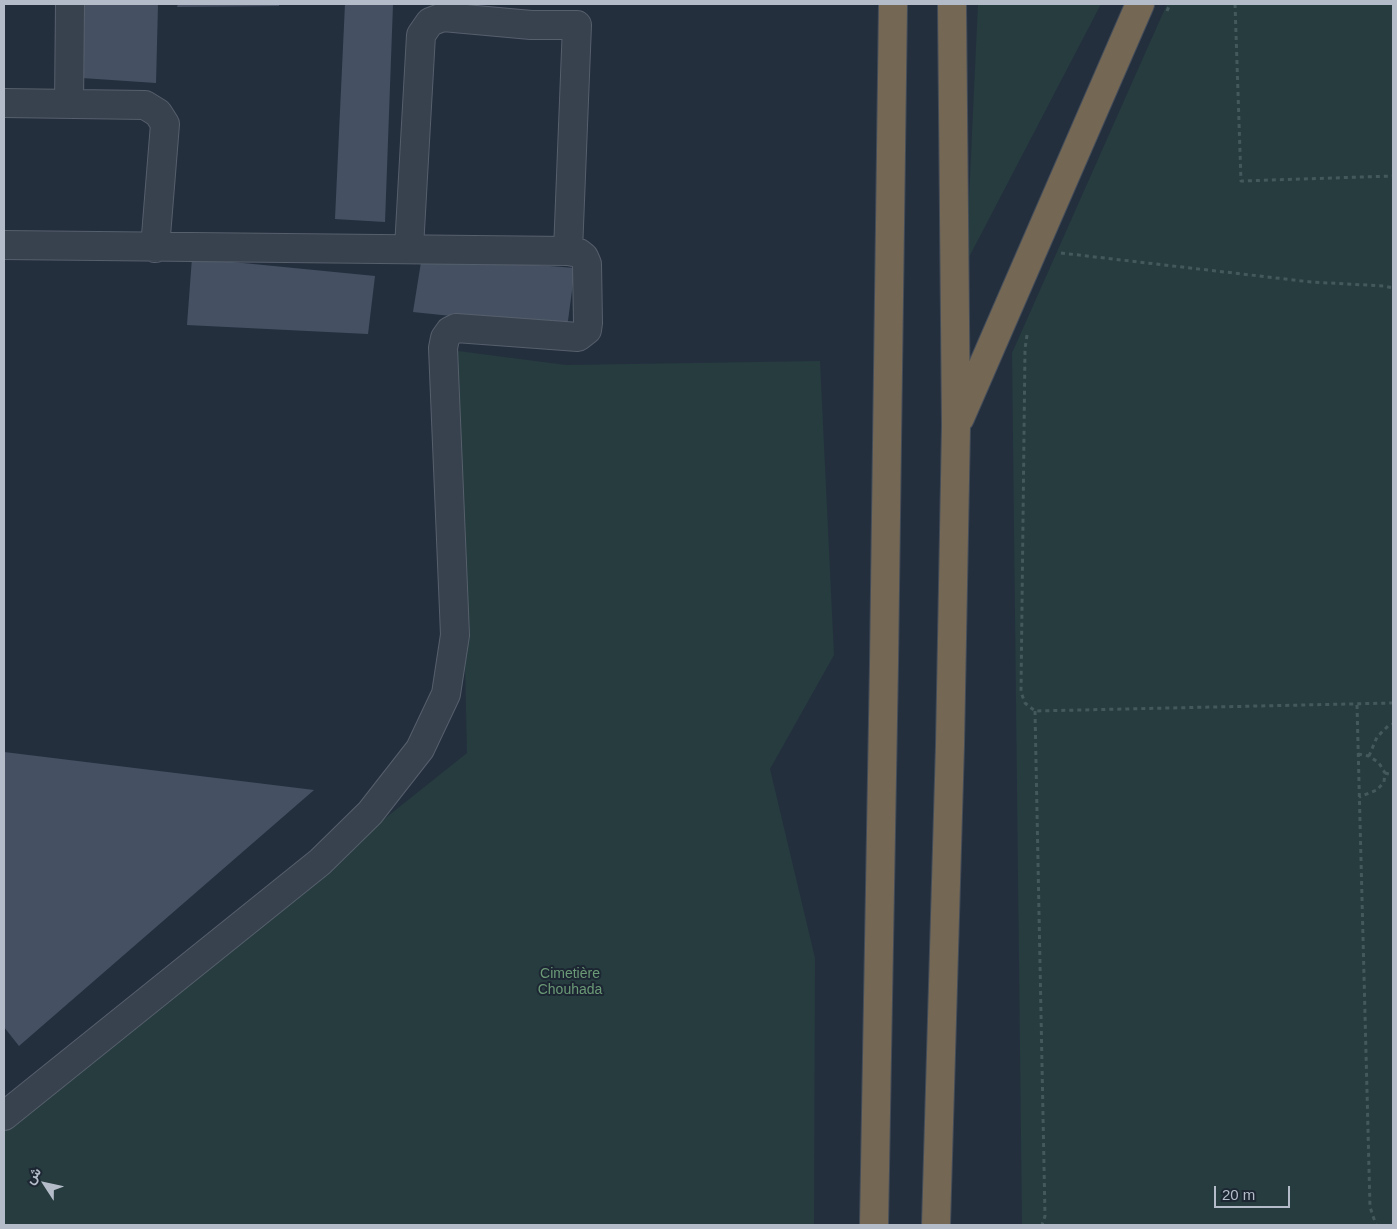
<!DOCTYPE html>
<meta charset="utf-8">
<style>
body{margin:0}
#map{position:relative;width:1397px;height:1229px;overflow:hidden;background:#242f3e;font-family:Arial,Vazirmatn,sans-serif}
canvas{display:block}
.frame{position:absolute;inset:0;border:5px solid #b4bcc9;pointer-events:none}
.north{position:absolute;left:20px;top:1159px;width:50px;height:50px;-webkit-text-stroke:4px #1d2633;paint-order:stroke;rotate:305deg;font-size:14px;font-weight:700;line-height:20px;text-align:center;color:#b4bcc9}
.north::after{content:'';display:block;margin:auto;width:18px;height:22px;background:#b4bcc9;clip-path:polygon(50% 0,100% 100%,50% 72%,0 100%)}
.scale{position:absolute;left:1214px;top:1186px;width:76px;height:22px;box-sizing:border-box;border:2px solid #b4bcc9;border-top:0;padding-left:6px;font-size:15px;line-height:18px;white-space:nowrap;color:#b4bcc9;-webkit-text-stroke:4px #1d2633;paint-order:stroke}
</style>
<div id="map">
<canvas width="1397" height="1229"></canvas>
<div class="frame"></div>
<div class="north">ش</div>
<div class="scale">20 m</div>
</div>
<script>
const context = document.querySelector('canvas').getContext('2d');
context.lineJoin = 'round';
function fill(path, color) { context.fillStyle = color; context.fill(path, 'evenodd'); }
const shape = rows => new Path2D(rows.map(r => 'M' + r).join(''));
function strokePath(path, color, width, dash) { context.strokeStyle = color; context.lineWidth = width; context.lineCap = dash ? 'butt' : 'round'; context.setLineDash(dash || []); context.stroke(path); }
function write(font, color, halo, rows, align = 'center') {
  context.font = font + ' Arial,sans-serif'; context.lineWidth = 4; context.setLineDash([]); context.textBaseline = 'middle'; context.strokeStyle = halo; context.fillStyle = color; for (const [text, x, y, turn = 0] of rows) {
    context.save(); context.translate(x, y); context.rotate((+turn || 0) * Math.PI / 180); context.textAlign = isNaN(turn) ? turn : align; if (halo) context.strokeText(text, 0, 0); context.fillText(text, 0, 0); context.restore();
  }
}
const green = shape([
 [978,4,1101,4,966,263],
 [1167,4,1393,4,1393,1225,1022,1225,1012,353],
 [458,351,566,365,820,361,834,655,770,769,815,958,814,1225,4,1225,4,1122,467,753]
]);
const building = shape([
 [82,4,158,4,156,83,82,78],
 [178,4,279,4,279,6,177,7],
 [345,4,393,4,385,222,335,219],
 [422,256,575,268,567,328,413,312],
 [192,258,375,276,368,334,187,325],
 [4,752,314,790,19,1046,4,1027]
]);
const path = shape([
 [1235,4,1241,181,1393,176],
 [1167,11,1170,4],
 [1061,253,1311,282,1384,286,1393,288],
 [1027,335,1025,349,1021,692,1025,703,1035,711,1393,703],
 [1357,705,1370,1207,1376,1225],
 [1035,711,1045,1216,1042,1225],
 [1358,754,1369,756,1379,763,1385,773,1384,782,1377,790,1359,797],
 [1369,756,1377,737,1388,726,1393,724],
 [1385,773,1393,775]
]);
const minor = shape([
 [4,103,145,105,158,113,165,124,155,248],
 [69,104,70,4],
 [4,245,568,251,579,253,584,257,587,264,588,323,587,330,578,337,456,328,450,331,445,338,443,348,455,635,446,694,420,749,370,813,320,862,4,1116],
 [409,248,421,35,430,22,443,17,531,25,577,25,568,251]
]);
const highway = shape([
 [960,418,1140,4],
 [874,1225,884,663,893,4],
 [936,1225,950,745,956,426,952,4]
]);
const parkNames = [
 ["Cimetière",570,974],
 ["Chouhada",570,990]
];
fill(green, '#263c3f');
fill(building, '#455162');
strokePath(minor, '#565f6c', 30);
strokePath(highway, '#434c59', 30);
strokePath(path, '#44595c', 3, [4, 4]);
strokePath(minor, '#38414e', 28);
strokePath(highway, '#746855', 28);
write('14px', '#6b9a76', '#1d2633', parkNames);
</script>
